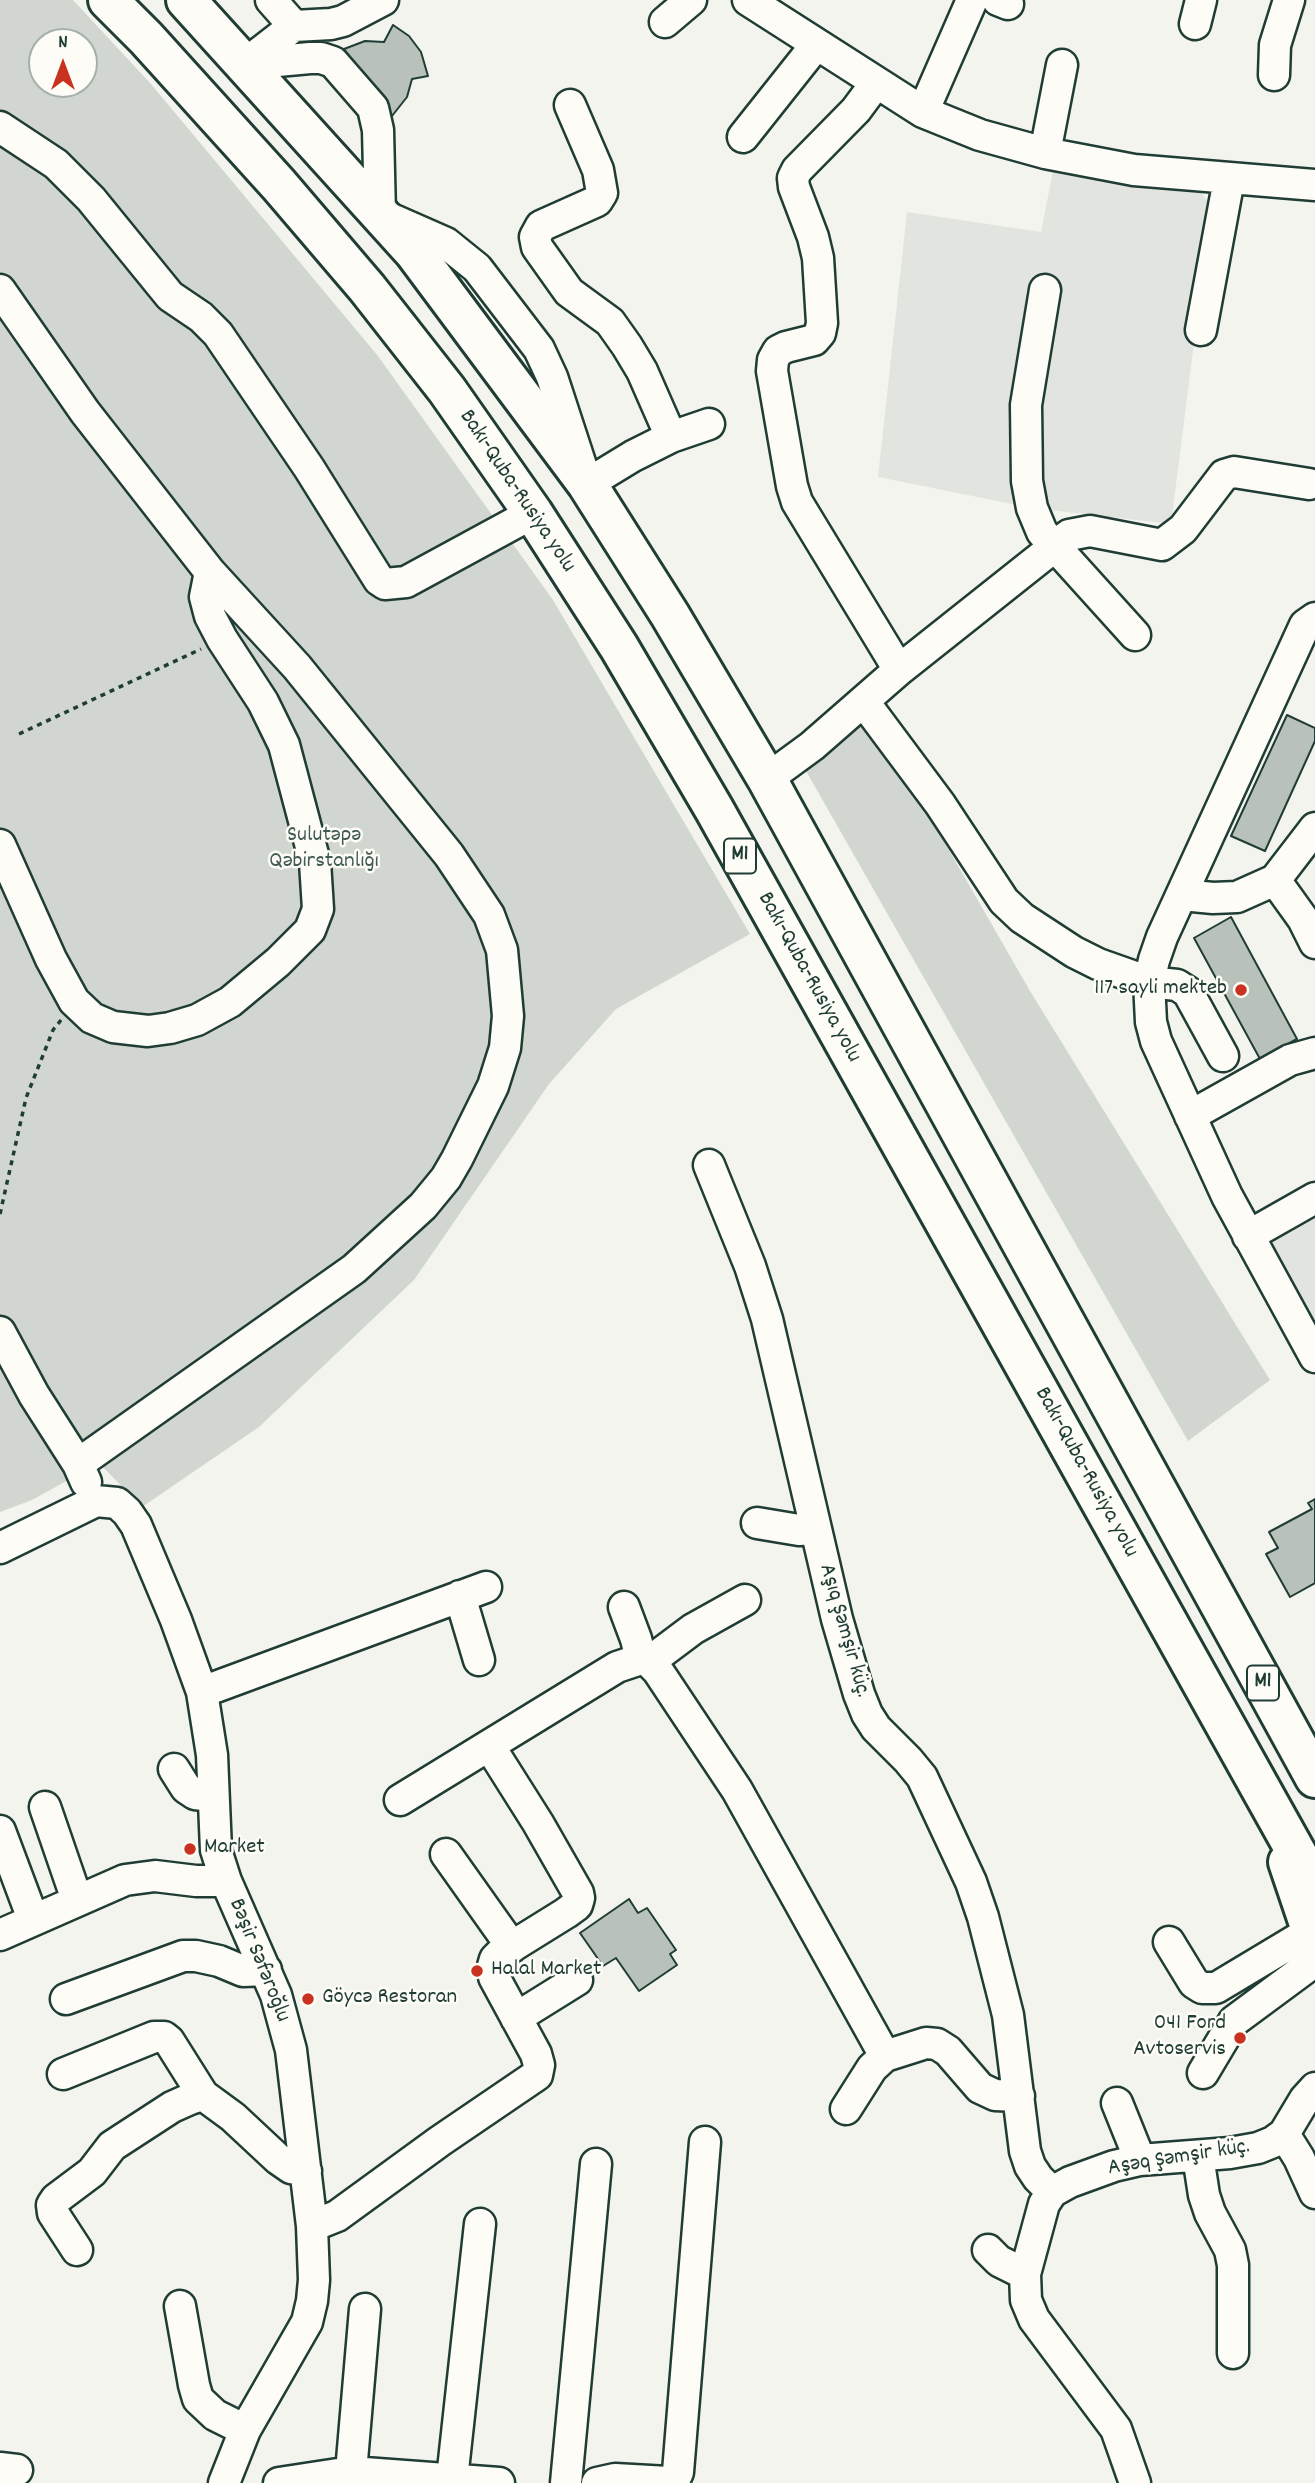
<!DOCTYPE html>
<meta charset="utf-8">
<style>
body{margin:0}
#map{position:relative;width:1315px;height:2483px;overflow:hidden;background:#f4f4ef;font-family:Dekko,sans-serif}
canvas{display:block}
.north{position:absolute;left:28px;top:28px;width:70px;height:70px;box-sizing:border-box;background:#fdfcf7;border:2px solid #a4b0a9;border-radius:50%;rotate:0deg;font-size:19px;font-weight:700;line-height:28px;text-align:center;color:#1f3d34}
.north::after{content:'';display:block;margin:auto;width:24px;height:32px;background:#c8321e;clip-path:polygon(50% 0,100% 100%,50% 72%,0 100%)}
</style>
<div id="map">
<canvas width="1315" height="2483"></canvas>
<div class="north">N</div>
</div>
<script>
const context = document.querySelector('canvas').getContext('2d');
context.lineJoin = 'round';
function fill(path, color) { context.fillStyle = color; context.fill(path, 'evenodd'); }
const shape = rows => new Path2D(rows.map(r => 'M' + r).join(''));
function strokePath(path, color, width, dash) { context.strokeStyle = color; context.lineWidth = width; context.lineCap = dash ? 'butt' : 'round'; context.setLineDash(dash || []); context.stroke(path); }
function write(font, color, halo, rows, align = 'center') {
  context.font = font + ' Dekko,sans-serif'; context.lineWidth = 5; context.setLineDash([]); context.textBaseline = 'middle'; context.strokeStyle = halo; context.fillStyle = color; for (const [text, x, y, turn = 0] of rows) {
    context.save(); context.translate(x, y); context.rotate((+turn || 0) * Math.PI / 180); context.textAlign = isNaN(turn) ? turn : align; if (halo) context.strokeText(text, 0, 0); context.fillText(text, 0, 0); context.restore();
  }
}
const built = shape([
 [1053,171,1197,187,1213,208,1185,332,1195,336,1171,524,1032,508,878,477,907,212,1041,232],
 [1315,1206,1315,1325,1268,1234]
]);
const green = shape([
 [0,0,73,0,151,84,378,356,553,600,750,934,616,1009,549,1084,414,1280,259,1427,142,1507,99,1463,32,1500,0,1512],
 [42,42,84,42,84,84,42,84],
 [860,724,914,789,1030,991,1270,1380,1188,1441,806,771]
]);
const building = shape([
 [393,25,409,36,421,52,428,76,412,79,407,97,392,116,344,49,365,41,384,42,393,25],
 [1287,715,1315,728,1315,741,1265,851,1231,836,1287,715],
 [1231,917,1297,1039,1260,1059,1194,938,1231,917],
 [1315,1499,1315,1583,1290,1597,1266,1554,1278,1548,1269,1532,1312,1509,1308,1503,1315,1499],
 [629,1899,638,1913,647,1908,676,1950,670,1954,677,1965,639,1991,616,1958,603,1966,580,1933,629,1899]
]);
const path = shape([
 [19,734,201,649],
 [0,1214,26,1098,53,1030,61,1020]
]);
const minor = shape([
 [748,0,923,112,980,135,1045,153,1134,170,1315,185],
 [998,0,1008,4],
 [665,22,691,0],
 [1195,24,1201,0],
 [294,26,331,24,343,21,383,0],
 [245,64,310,58,321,58,333,62,373,108,378,130,380,214,446,243,477,268,539,349,552,377,587,484,633,456,671,437,709,424],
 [245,64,294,26,271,0],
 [1274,75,1275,45,1289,0],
 [876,83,856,110,797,170,793,178,794,187,813,237,818,258,822,323,820,333,814,340,786,347,778,351,773,360,772,371,792,486,797,502,899,670],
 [570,105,598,170,602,193,597,201,541,226,535,237,537,247,569,292,610,322,627,346,642,371,671,437],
 [923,112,972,0],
 [0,127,56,164,91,199,170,296,201,317,218,334,309,468,379,580,385,584,406,582,533,513],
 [743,137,816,45],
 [1045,153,1062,65],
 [0,290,85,412,210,572,297,667,449,855,489,915,502,950,508,1016,505,1048,493,1086,457,1159,446,1178,423,1206,354,1269,78,1464],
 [1045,290,1026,405,1027,481,1032,508,1042,532,1135,635],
 [1201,330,1229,179],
 [1315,618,1305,625,1162,937,1154,960,1149,982,1151,1022,1156,1041,1227,1196,1315,1357],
 [864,702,940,804,1004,901,1022,918,1074,952,1098,964,1149,982,1177,985,1188,992,1223,1056],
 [767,779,812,746,899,670,1069,535,1090,531,1162,545,1183,529,1224,475,1234,472,1309,484],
 [0,845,51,959,74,1001,92,1018,113,1027,148,1031,170,1028,197,1020,230,1002,278,962,310,930,318,909,315,862,284,745,263,702,222,639,210,616,205,597,210,572],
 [1275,880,1303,919,1315,943],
 [1182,895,1213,898,1237,897,1275,880,1315,828],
 [1190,1116,1290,1060,1315,1053],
 [709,1165,750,1266,767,1319,837,1619,859,1694,867,1714,876,1728,908,1760,922,1777,971,1882,983,1917,1008,2015,1025,2151,1030,2166,1038,2178,1052,2192],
 [1248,1236,1315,1198],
 [0,1332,34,1395,78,1464,86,1482],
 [757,1523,799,1530,815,1529],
 [0,1548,96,1501,117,1503,127,1512,136,1525,176,1620,202,1692,212,1755,216,1850,226,1881,276,1995,291,2050,312,2226,314,2280,312,2301,307,2322,245,2430,224,2483],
 [460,1596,479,1660],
 [624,1607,636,1639,641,1659],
 [649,1662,693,1629,745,1600],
 [202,1692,486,1587],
 [174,1769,186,1788,195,1794,213,1796],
 [400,1800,617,1667,641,1659,649,1662,658,1671,737,1790,885,2056],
 [45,1807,77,1900],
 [0,1831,33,1919],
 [446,1854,512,1947],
 [0,1935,125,1880,155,1876,196,1881,226,1881],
 [1169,1942,1194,1983,1202,1988,1216,1988,1311,1931],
 [66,1999,183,1956,196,1956,219,1961,243,1971,266,1970],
 [516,2018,577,1980],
 [1203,2073,1234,2021,1315,1961],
 [63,2074,154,2037,164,2037,169,2041,203,2095],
 [1117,2103,1140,2160],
 [846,2109,872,2068,885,2056,926,2043,937,2044,948,2051,980,2088,995,2095,1019,2096],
 [1284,2134,1299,2158,1315,2193],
 [1198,2156,1204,2195,1210,2213,1230,2250,1233,2265,1233,2353],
 [312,2226,337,2216,440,2141,537,2075,539,2065,536,2054,494,1977,493,1966,495,1959,500,1954,566,1913,577,1905,579,1898,578,1893,538,1823,490,1747],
 [77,2250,53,2213,52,2205,56,2199,92,2172,112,2146,172,2107,190,2099,203,2095,233,2117,278,2159,291,2168,306,2171],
 [988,2250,999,2261,1025,2274],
 [180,2306,194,2385,198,2399,215,2415,245,2430],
 [0,2468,17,2470],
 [452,2479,480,2224],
 [279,2483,351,2472,499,2483],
 [355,2483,351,2472,365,2309],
 [566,2483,596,2164],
 [597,2483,615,2479,668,2482,675,2479,678,2472,705,2142],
 [1135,2483,1116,2429,1034,2319,1026,2300,1025,2274,1044,2204,1052,2192,1070,2182,1114,2166,1140,2160,1230,2153,1258,2148,1273,2142,1284,2134,1305,2099,1315,2088]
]);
const highway = shape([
 [108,0,146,38,279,185,367,288,447,390,533,513,619,647,714,809,1315,1886],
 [186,0,414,252,587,484,670,615,767,779,1315,1778],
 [1288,1862,1315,1942]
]);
const markers = [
 [1241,990,7,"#c8321e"],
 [190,1849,7,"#c8321e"],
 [477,1971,7,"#c8321e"],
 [308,1999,7,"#c8321e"],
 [1240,2038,7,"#c8321e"]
];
const shields = [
 [740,856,32],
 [1263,1683,32]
];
const shieldNames = [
 ["M1",740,856],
 ["M1",1263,1683]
];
const streetNames = [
 ["Bakı-Quba-Rusiya yolu",516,492,56],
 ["Bakı-Quba-Rusiya yolu",808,978,61],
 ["Bakı-Quba-Rusiya yolu",1085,1473,61],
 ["Aşıq Şəmşir küç.",843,1631,74],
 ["Bəşir Səfəroğlu",258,1961,68],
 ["Aşəq Şəmşir küç.",1179,2159,-9]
];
const parkNames = [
 ["Sulutəpə",324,837],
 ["Qəbirstanlığı",324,863]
];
const poiNames = [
 ["117 sayli mekteb",1227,990,"right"],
 ["Market",204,1849],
 ["Halal Market",491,1971],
 ["Göycə Restoran",322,1999],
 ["041 Ford",1226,2025,"right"],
 ["Avtoservis",1226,2051,"right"]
];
fill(built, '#e2e5df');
fill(green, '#d1d6d1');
fill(building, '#b9c1bb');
strokePath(building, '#1f3d34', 2);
strokePath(minor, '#1f3d34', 35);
strokePath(highway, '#1f3d34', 44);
strokePath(path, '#1f3d34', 3.5, [5, 5]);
strokePath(minor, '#fdfcf7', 30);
strokePath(highway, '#fdfcf7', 38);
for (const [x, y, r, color] of markers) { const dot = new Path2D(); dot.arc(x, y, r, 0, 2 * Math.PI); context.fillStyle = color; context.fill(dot); strokePath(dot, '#fdfcf7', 2.5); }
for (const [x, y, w] of shields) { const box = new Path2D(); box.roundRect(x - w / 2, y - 17.5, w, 35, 5); context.fillStyle = '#fdfcf7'; context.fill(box); strokePath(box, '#1f3d34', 2); }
write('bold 21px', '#1f3d34', null, shieldNames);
write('23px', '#1f3d34', '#fdfcf7', streetNames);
write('23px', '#435c53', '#fdfcf7', parkNames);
write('23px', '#1f3d34', '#fdfcf7', poiNames, 'left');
</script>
